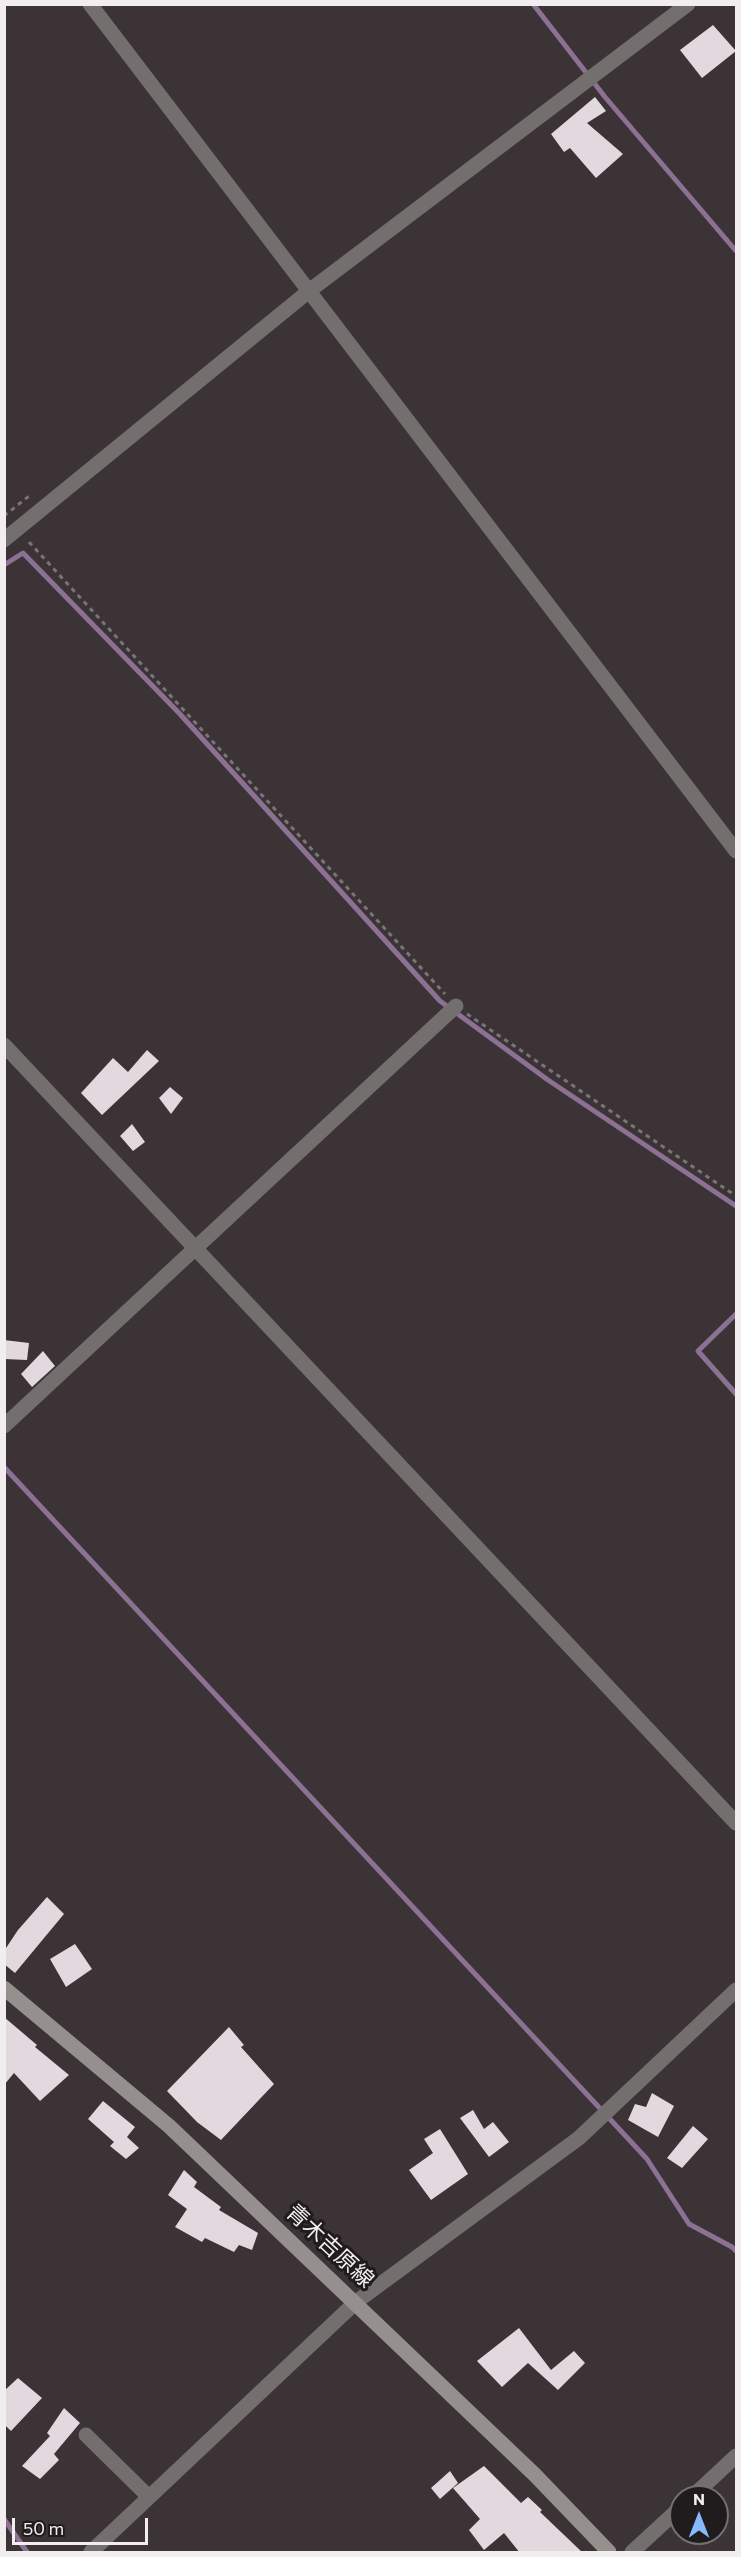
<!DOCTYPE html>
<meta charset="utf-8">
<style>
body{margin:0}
#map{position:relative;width:741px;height:2557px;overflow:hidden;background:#3b3335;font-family:Commissioner,sans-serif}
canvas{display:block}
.frame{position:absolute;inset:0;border:6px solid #f2edee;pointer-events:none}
.north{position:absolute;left:669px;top:2485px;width:60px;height:60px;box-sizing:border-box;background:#201c1d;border:2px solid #747071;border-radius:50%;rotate:0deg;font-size:16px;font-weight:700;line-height:24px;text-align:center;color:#f2edee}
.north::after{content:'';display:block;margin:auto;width:21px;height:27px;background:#86bbfb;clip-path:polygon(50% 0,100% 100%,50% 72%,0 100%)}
.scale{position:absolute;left:12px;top:2518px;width:136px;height:27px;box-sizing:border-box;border:3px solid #f2edee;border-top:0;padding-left:8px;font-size:18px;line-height:21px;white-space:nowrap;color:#f2edee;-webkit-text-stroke:4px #201c1d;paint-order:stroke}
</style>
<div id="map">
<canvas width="741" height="2557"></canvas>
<div class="frame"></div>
<div class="north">N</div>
<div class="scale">50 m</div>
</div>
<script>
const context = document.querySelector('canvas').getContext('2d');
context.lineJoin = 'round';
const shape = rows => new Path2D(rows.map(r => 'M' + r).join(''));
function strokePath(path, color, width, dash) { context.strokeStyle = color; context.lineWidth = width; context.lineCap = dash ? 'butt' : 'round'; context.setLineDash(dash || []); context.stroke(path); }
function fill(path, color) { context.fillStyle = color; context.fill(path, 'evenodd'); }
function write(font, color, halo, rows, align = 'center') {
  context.font = font + ' Commissioner,"Noto Sans JP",sans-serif'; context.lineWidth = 6; context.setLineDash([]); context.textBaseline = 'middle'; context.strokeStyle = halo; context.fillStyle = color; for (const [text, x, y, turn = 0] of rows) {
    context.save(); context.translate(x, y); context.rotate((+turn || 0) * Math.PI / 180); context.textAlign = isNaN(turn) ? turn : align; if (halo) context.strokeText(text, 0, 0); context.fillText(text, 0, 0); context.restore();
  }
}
const stream = shape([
 [533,4,605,97,736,251],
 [4,565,23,553,179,713,440,1001,548,1080,736,1206],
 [736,1314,698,1351,736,1394],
 [4,1467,647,2159,689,2224,732,2247,736,2251],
 [4,2519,27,2552]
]);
const building = shape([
 [713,25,736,51,702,78,680,50],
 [595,97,606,111,587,123,623,154,596,178,570,148,564,152,551,134],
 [147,1050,159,1061,102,1115,81,1093,113,1058,128,1072],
 [170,1087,183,1098,171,1114,159,1098],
 [132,1124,145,1142,133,1151,120,1136],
 [4,1340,29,1343,27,1360,4,1359],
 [43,1351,55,1366,32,1387,21,1374],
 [47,1897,64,1914,15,1973,4,1964,4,1951,18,1930],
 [75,1944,92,1969,66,1987,50,1959],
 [4,2017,37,2045,35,2047,69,2075,40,2101,14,2073,4,2085],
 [229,2027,244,2045,241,2047,274,2084,221,2140,197,2122,167,2091],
 [652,2093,674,2106,658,2137,628,2120,635,2104,646,2107],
 [103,2101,135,2127,127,2137,139,2148,126,2159,110,2146,114,2142,88,2119],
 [473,2110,484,2129,493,2122,509,2142,489,2157,460,2118],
 [693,2126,708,2139,682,2168,667,2158],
 [440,2129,468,2174,431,2200,409,2170,433,2153,424,2139],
 [184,2170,197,2182,194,2187,221,2207,219,2210,258,2233,252,2250,239,2245,234,2252,205,2238,202,2242,175,2227,187,2209,168,2195],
 [519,2328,551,2370,574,2351,585,2363,558,2390,528,2363,502,2387,477,2361],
 [18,2378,42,2398,11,2431,4,2424,4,2391],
 [64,2408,80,2423,54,2454,59,2460,40,2479,22,2466,50,2436,47,2433],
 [484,2466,521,2503,528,2497,542,2510,540,2512,583,2553,520,2553,504,2533,484,2550,469,2530,480,2519,453,2488],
 [450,2471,458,2483,440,2499,431,2488]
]);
const path = shape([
 [4,516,29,496],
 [29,542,445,994],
 [467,1014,736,1196]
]);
const minor = shape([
 [90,4,736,851],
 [4,540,309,291,688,4],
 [4,1045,736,1823],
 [4,1426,456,1006],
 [86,2435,149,2497],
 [692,2497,736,2456],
 [91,2552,356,2302,579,2138,736,1990],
 [632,2552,681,2507]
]);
const secondary = shape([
 [4,1988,169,2126,535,2475,609,2552]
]);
const streetNames = [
 ["青木吉原線",330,2246,43]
];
strokePath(stream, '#8c7194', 5);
fill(building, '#e2d9de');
strokePath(path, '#7b7476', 3, [4.5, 4.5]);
strokePath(minor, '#736f6f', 15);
strokePath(secondary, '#958f8e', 15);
write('22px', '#f2edee', '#201c1d', streetNames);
</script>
